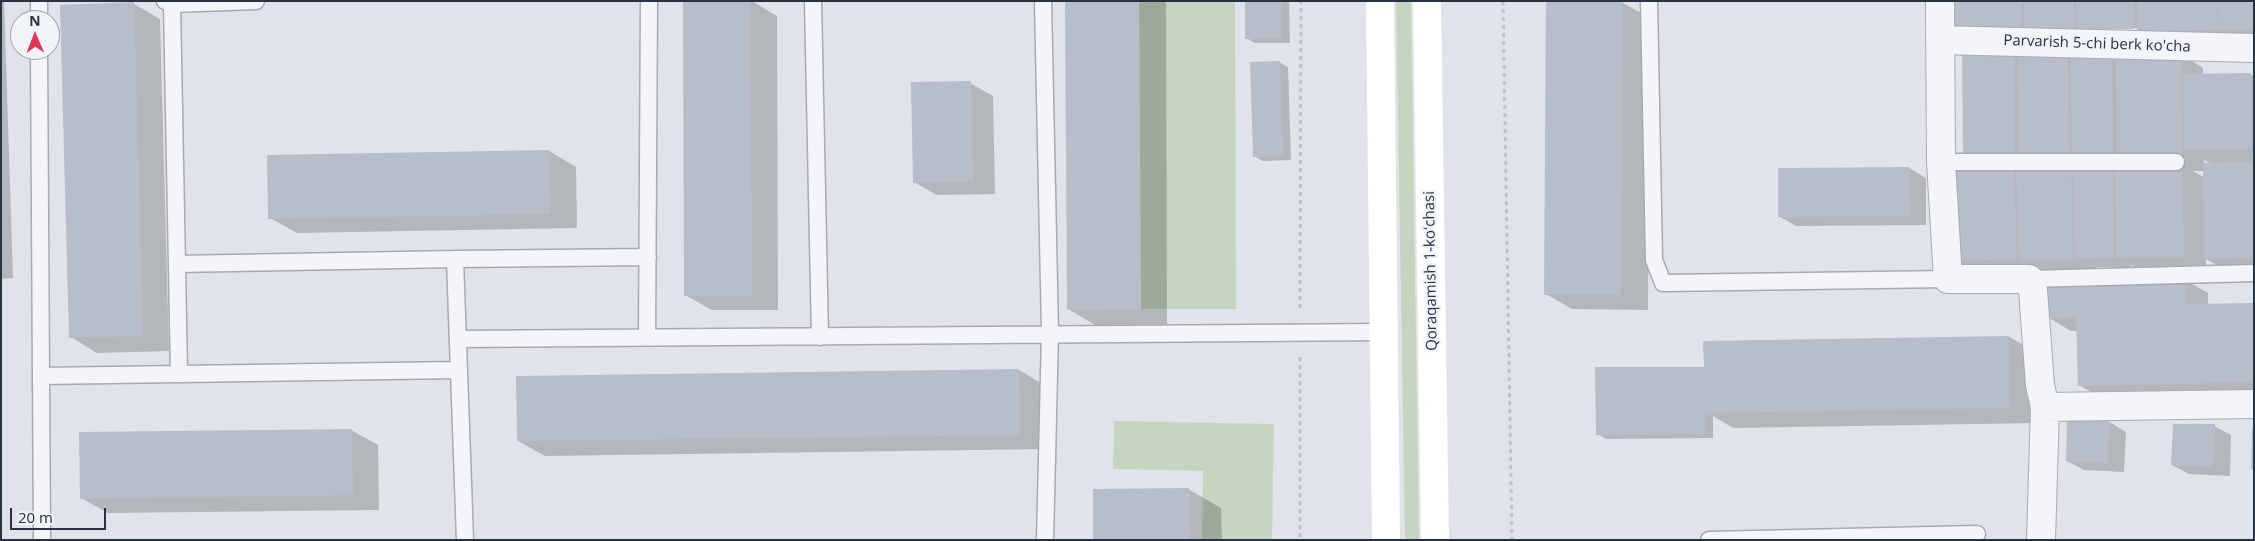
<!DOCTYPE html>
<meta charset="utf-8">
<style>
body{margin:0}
#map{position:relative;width:2255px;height:541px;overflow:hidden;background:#e0e4ea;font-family:"Open Sans",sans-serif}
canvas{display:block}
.frame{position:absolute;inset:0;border:2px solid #273244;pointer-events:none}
.north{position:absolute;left:10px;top:10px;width:50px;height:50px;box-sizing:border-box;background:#f0f3f8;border:1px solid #a0a6b0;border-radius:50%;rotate:359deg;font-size:14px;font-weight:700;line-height:20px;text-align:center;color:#273244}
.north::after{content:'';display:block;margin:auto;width:18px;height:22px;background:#dc3956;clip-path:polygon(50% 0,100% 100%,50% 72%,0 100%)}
.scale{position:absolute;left:10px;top:508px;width:96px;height:22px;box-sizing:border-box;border:2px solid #273244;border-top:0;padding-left:6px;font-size:15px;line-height:18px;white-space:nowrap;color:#273244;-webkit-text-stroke:4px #f0f3f8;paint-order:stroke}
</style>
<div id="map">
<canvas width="2255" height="541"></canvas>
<div class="frame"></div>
<div class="north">N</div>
<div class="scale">20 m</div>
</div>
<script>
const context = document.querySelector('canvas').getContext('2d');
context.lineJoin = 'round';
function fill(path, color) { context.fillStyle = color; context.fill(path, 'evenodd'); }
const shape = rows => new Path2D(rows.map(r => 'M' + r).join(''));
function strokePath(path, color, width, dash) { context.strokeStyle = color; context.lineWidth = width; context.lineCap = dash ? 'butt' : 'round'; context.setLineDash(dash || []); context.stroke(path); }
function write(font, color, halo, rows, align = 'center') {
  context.font = font + ' "Open Sans",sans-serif'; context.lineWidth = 5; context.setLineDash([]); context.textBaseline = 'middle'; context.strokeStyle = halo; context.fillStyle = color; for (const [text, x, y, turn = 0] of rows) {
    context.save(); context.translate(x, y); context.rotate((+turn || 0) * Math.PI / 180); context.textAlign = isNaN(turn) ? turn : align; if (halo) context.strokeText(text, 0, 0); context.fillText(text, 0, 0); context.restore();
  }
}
const green = shape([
 [1139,1,1235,1,1236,309,1141,309],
 [1396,1,1411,1,1419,540,1405,540],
 [1114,421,1274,424,1272,540,1202,540,1203,471,1113,469]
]);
const shadow = shape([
 [1,1,4,1,13,278,1,279],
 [684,1,752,1,777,16,778,310,712,310,685,295],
 [1066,1,1166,1,1167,324,1095,325,1068,309],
 [1246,1,1289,1,1290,43,1255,43,1246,38],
 [1954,1,2254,1,2254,39,2042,39],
 [2140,28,2140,31,2093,31,2093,29],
 [1623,3,1650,18,1648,310,1572,309,1546,294],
 [134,4,160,19,169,351,97,353,71,337],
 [2181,54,2203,68,2203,75,2251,75,2254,76,2254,271,2228,271,2206,259,2206,270,2140,271,2131,265,2131,267,2096,267,2096,271,2043,273,2039,270,1978,273,1955,260,2014,55,2019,58,2067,55,2072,58],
 [2204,160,2212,164,2204,164],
 [2193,171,2205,171,2205,178],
 [1279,62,1288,67,1291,160,1263,161,1254,156],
 [970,83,993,96,995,194,937,195,914,182],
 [549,151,576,167,577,228,297,233,270,218],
 [1909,168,1926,178,1926,225,1796,226,1779,216],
 [2185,280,2208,293,2208,305,2254,304,2254,394,2102,398,2079,385,2078,331,2071,331,2049,318],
 [2009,337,2036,352,2037,423,1733,428,1713,416,1713,438,1606,439,1598,434,1705,368],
 [1019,370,1046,386,1047,449,545,456,518,441],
 [2109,422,2126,432,2124,472,2084,470,2067,461],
 [2214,426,2231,435,2230,476,2189,474,2172,465],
 [351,430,378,445,379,510,108,513,81,498],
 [1188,489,1221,508,1222,540,1095,540]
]);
const building = shape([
 [683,1,750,1,752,296,684,296],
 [1065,1,1139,1,1141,309,1067,310],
 [1245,1,1281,1,1282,38,1245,39],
 [1546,1,1623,1,1621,295,1544,295],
 [1953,1,2021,1,2021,29,1953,30],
 [2024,1,2074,1,2075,29,2024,30],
 [2076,1,2134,1,2134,29,2077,30],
 [2137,1,2217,1,2218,30,2137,31],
 [2218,1,2254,1,2254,30,2219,30],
 [134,2,143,336,69,338,60,5],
 [2181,53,2182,158,2117,159,2116,54],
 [1962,54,2015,54,2015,158,1963,159],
 [2018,54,2068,54,2069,159,2019,159],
 [2071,54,2112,54,2113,155,2072,155],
 [1280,61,1283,156,1253,157,1250,62],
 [2251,73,2251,149,2184,149,2183,74],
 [971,81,973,182,913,183,911,82],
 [549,150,550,214,268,219,267,155],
 [2252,162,2254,162,2254,258,2204,259,2203,163],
 [2182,163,2184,257,2116,258,2115,164],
 [2113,164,2114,258,2074,259,2073,165],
 [2071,165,2073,259,2019,260,2016,166],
 [2014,166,2017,259,1954,261,1951,167],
 [1909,167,1910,216,1778,217,1778,168],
 [2186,279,2186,304,2254,303,2254,382,2078,386,2076,317,2047,318,2046,282],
 [2009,336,2010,408,1705,413,1705,434,1596,435,1595,367,1704,367,1703,341],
 [1019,369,1020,435,517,441,516,376],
 [2067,420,2109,421,2108,463,2066,461],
 [2173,424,2215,424,2213,467,2171,465],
 [2252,428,2254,428,2254,469,2251,469],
 [352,429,353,495,80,499,79,432],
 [1189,488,1190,540,1093,540,1093,489]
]);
const path = shape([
 [1503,1,1512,540],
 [1300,308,1301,1],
 [1300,357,1300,540]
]);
const service = shape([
 [39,1,39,20],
 [165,1,172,4,256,1],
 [813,1,820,337],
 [1043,1,1050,333,1045,540],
 [1649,1,1654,260,1663,283,1948,279],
 [172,4,179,373],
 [39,50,42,540],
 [1941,162,2176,162],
 [455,259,465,540],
 [177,264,455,259,648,257],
 [2029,279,2254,273],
 [647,336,649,1],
 [458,339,1384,332],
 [41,376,459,370],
 [1709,540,1977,534]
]);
const minor = shape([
 [1940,1,1941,162,1948,279,2029,279,2033,290,2040,385,2045,407,2254,404],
 [1940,40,2254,48],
 [2041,540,2045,407]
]);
const secondary = shape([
 [1380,1,1386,540],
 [1427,1,1435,540]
]);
const streetNames = [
 ["Parvarish 5-chi berk ko'cha",2097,44,2],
 ["Qoraqamish 1-koʻchasi",1431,271,-91]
];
fill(green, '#c6d5c0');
fill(shadow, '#0003');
fill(building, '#b7bec9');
strokePath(service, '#a5abb5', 19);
strokePath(minor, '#a5abb5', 30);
strokePath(path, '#bec2c9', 3, [4, 4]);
strokePath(service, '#f3f5f8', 16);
strokePath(minor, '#f3f5f8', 28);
strokePath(secondary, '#fff', 28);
write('15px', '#273244', '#f0f3f8', streetNames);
</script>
